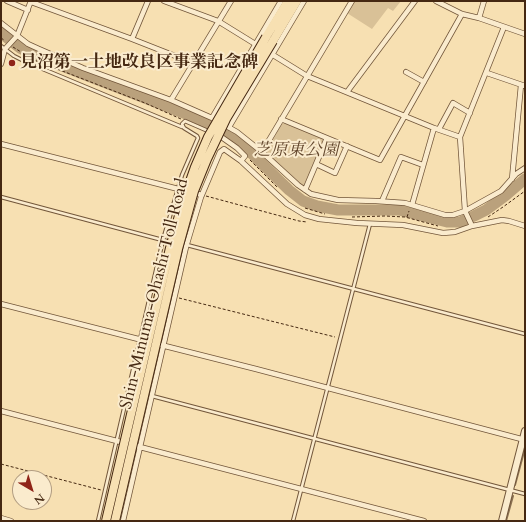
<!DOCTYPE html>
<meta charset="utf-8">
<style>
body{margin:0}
#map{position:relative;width:526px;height:522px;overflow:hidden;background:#f7e0b2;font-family:Cardo,serif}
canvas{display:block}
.frame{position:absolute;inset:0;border:2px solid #452812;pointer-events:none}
.north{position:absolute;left:12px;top:470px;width:40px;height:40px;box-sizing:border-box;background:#faebcd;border:1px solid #b29d82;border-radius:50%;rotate:142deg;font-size:11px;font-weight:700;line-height:16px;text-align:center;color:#452812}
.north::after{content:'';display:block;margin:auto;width:14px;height:18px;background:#8f2418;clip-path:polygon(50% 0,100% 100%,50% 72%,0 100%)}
</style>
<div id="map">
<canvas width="526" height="522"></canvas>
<div class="frame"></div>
<div class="north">N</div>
</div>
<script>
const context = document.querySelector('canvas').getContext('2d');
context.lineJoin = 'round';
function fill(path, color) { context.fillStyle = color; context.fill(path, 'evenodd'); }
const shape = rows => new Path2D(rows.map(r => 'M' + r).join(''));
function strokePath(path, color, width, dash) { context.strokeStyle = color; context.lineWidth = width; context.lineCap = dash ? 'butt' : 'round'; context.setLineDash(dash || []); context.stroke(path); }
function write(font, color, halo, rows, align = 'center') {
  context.font = font + ' Cardo,"Noto Serif JP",serif'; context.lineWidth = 4; context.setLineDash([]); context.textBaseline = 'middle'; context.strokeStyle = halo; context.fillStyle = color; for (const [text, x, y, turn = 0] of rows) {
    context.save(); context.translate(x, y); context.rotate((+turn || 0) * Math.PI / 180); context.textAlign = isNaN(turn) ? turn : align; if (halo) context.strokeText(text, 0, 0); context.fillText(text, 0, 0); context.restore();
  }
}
const green = shape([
 [354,1,401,1,393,11,388,8,372,29,347,13],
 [286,123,325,140,303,188,267,153,267,150,282,124]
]);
const stream = shape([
 [515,485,525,448],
 [506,521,513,496]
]);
const river = shape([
 [1,33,20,48,34,55,194,117,209,124],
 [226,134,246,148,289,190,303,201,317,206,338,210,399,210,447,222,460,222,474,216,486,210,505,196,525,179]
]);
const path = shape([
 [1,38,4,40],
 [13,47,34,60,145,103,181,119],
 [250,160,277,187],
 [206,196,299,221,307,222],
 [305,208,325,214],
 [352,217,385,216,405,217,438,226],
 [407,217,409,211],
 [488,217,503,207,525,191],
 [179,298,335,337],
 [1,464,101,490]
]);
const service = shape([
 [1,46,14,56,26,62,182,127],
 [1,197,170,242],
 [187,245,525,334],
 [152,396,525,494],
 [98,521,163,240,182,175,198,138,197,136,184,128,182,124,185,121,208,131,209,131],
 [293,521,370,224]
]);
const minor = shape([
 [7,1,28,10],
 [164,1,218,21,307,76,434,128,460,137],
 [436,1,462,14,479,18,525,34],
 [31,2,132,39,193,63],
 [479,18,484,1],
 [1,23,28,44,39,49,83,68,171,100,212,118,237,132,262,152,298,185,311,194,338,200,376,201,405,203,445,215,453,215,465,211,501,191,516,174,525,168],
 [504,27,460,137,465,211,472,226,502,220,509,221,525,226],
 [132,39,148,1],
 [1,64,5,49,17,36,31,1],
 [406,72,424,82],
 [487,73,525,86],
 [347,92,415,1],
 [171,100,231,1],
 [212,118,281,1],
 [281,119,380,160,462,14],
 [229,127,304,1],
 [439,129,453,103,470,113],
 [220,134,220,136,237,148,245,156,241,161,224,149,220,152,201,197,186,247,140,447,424,521],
 [1,144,202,195],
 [262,152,352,1],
 [241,161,287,204,305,215,319,219,357,223,403,225,443,233,455,232,472,226],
 [316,164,335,173,347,146],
 [512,179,521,85],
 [305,190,327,138],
 [382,201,401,157,423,165],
 [412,205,434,128],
 [1,304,150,342],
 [161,345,256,369,525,440],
 [1,411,140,447,123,521],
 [1,518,11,521]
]);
const tertiary = shape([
 [502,521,525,431]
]);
const trunk = shape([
 [266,37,288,1],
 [273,41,297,1]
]);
const trunkBridge = shape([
 [106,521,170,248,183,201,195,167,208,137,266,37],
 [115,521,178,249,194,191,207,159,226,119,273,41]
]);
const markers = [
 [12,63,4,"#8f2418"]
];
const poiNames = [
 ["見沼第一土地改良区事業記念碑",20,63]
];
const parkNames = [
 ["芝原東公園",296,151]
];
const streetNames = [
 ["Shin-Minuma-Ohashi Toll Road",155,294,-76]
];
fill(green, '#d9c197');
strokePath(stream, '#8b7152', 2);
strokePath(river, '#baa17c', 11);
strokePath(service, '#72563a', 4.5);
strokePath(minor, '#72563a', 6);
strokePath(tertiary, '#72563a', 8);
strokePath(trunk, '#452812', 10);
strokePath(path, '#452812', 1, [3, 2]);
strokePath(service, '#faebcd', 2.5);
strokePath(minor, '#faebcd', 4.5);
strokePath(tertiary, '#faebcd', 6);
strokePath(trunk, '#f7e0b2', 8);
strokePath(trunkBridge, '#452812', 10, []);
strokePath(trunkBridge, '#f7e0b2', 8);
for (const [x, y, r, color] of markers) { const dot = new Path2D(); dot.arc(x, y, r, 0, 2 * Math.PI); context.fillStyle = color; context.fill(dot); strokePath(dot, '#faebcd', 1.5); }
write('bold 17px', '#452812', '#faebcd', poiNames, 'left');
write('italic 17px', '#63472d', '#faebcd', parkNames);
write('17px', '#452812', '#faebcd', streetNames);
</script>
